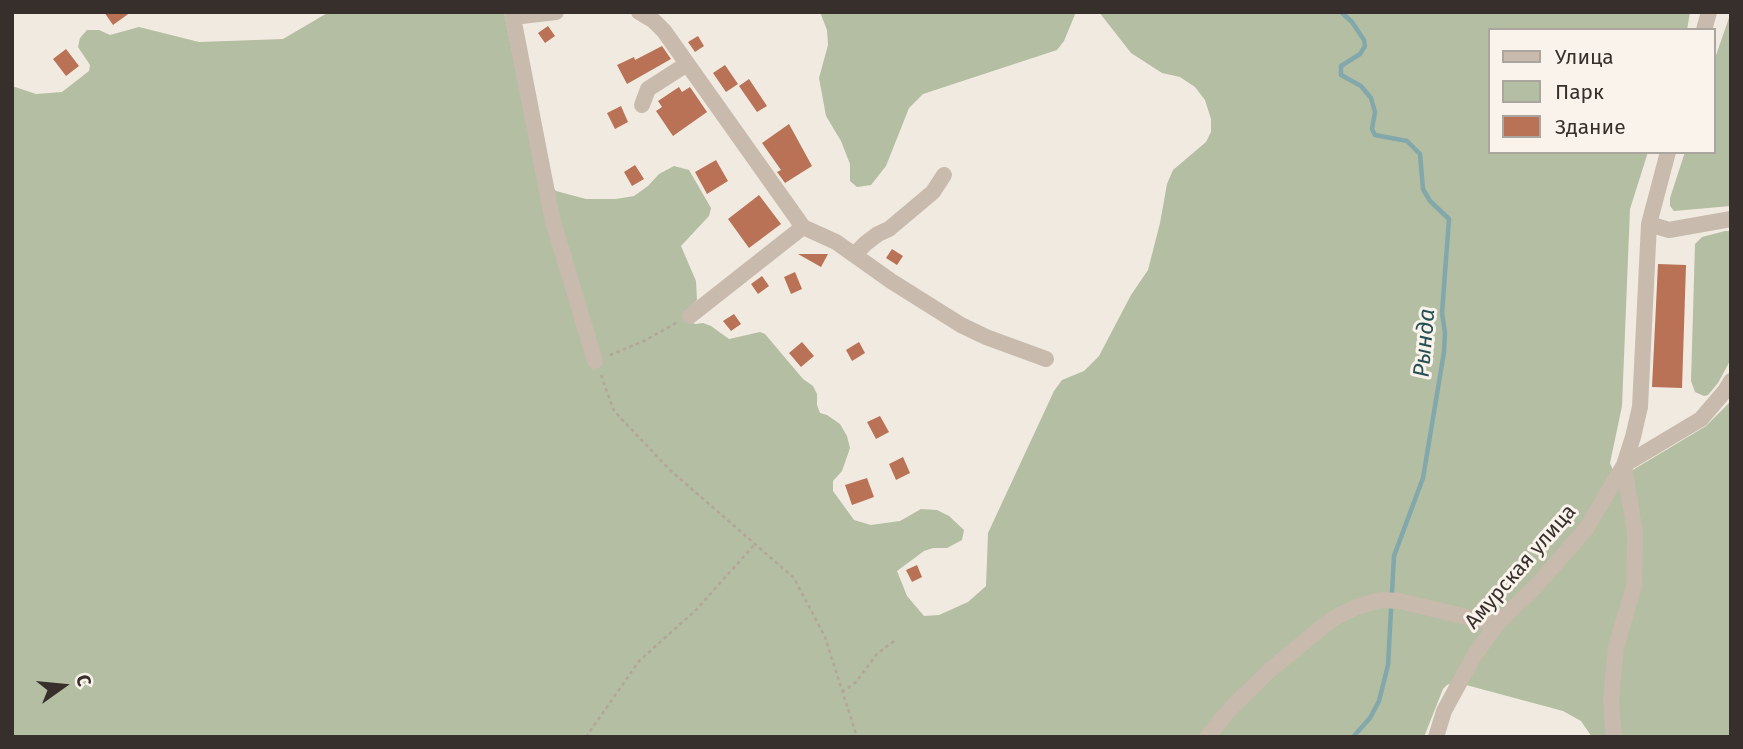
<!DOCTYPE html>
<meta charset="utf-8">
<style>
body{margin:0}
#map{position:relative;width:1743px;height:749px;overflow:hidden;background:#f1eae0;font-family:"Fira Sans",sans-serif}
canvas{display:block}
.frame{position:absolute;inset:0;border:14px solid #372f2b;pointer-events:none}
.legend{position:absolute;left:1488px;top:28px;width:228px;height:126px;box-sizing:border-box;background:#f9f3ec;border:2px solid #aba59f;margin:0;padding:9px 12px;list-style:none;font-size:21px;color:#372f2b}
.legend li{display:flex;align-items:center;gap:14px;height:35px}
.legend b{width:35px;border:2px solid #aba59f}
.north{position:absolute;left:28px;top:651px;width:70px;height:70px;-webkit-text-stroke:5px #f9f3ec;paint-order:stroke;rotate:75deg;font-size:19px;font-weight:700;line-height:28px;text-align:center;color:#372f2b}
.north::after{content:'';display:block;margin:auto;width:24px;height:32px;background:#372f2b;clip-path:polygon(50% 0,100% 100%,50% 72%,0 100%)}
</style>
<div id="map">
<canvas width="1743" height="749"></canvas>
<div class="frame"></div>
<ul class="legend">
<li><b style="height:9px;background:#c8baad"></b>Улица</li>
<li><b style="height:19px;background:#b4bea2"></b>Парк</li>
<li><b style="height:19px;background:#b97256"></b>Здание</li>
</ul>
<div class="north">С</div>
</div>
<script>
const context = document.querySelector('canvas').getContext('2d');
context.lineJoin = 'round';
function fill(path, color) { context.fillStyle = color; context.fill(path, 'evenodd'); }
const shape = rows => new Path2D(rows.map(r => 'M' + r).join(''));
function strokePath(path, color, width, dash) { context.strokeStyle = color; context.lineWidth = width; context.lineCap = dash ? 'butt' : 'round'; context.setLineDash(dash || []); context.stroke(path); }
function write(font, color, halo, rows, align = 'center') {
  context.font = font + ' "Fira Sans",sans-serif'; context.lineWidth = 6; context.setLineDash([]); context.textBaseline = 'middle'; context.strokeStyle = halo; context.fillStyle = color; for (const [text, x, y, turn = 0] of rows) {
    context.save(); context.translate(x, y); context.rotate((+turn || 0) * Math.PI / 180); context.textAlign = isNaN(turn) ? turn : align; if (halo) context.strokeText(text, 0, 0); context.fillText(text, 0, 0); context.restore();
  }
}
const green = shape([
 [329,12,504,12,535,165,541,175,556,191,586,199,616,199,634,196,648,186,659,174,674,166,689,170,711,208,709,216,681,246,696,281,697,300,688,309,690,321,695,324,703,323,711,326,729,339,760,332,765,334,803,379,813,386,817,394,817,405,820,413,827,415,840,424,847,436,850,448,842,471,833,481,833,491,854,520,871,525,900,521,921,509,937,510,949,516,964,530,962,540,947,548,933,548,924,551,897,571,907,596,924,616,939,615,968,602,986,586,988,533,1054,391,1062,380,1084,371,1099,356,1131,295,1148,270,1160,223,1167,184,1173,170,1206,142,1211,132,1211,119,1205,100,1195,87,1180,77,1162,73,1131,53,1099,12,1690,12,1687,30,1489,30,1489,152,1648,152,1630,209,1622,406,1610,463,1613,470,1626,474,1706,426,1731,401,1731,737,1592,737,1581,721,1563,711,1455,682,1447,685,1443,689,1424,737,12,737,12,86,36,94,62,92,89,71,90,65,78,47,80,38,87,30,99,30,110,35,139,27,199,42,283,39],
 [820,12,1076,12,1064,41,1057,50,923,94,909,108,886,166,871,185,857,187,850,181,850,164,841,141,826,116,819,78,828,45,827,30],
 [1731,12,1731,206,1674,211,1670,206,1670,198,1685,152,1713,152,1713,64],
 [1725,231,1731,231,1731,359,1718,383,1708,395,1704,396,1695,392,1691,381,1695,244,1702,237]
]);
const stream = shape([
 [1341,12,1352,22,1364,40,1365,46,1360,54,1341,66,1341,75,1361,86,1371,98,1375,112,1372,129,1375,135,1407,141,1420,154,1423,189,1430,201,1449,219,1442,313,1445,333,1444,352,1423,478,1394,556,1388,665,1379,701,1370,718,1353,737]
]);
const building = shape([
 [104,12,131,12,113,25],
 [548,26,555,36,545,43,538,33],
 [698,36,704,46,695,52,688,42],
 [662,46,671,59,627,84,617,65,634,57,635,60],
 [66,49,79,66,66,76,53,59],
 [725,65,738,84,726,92,713,73],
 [749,79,767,106,757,112,739,86],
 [679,87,682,92,690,87,707,112,673,136,656,111,662,107,658,101],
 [621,106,628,122,615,129,607,113],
 [789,124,812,166,785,183,777,172,781,170,762,143],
 [716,160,728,181,707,194,695,172],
 [635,165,644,179,632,186,624,172],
 [759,195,781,224,749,248,728,219],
 [892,249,903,256,897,265,886,258],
 [798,254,828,254,821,267],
 [1658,264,1686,265,1682,388,1652,387],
 [795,272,802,289,791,294,784,277],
 [762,276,769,286,758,294,751,284],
 [734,314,741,324,731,331,723,321],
 [802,342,814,356,801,367,789,353],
 [859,342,865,353,852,361,846,350],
 [880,416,889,432,876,439,867,422],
 [903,457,910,473,896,480,889,464],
 [867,478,874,497,852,505,845,485],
 [917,565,922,577,912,582,906,570]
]);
const path = shape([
 [610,355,644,341,676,323],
 [601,375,614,411,670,470,794,578,825,637,857,737],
 [842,692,856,682,877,654,894,641],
 [586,737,639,661,696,610,755,544]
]);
const minor = shape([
 [512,12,552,218,595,361],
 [639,12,654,21,664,31,803,227,836,242,891,281,961,325,986,337,1046,359],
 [513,17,556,12],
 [1704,30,1709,12],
 [642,105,648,89,687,64],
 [1649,224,1669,230,1731,219],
 [855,254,866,243,878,234,889,229,933,192,944,175],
 [690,316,803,227],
 [1207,737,1230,709,1270,670,1332,619,1356,607,1381,600,1399,601,1497,624],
 [1436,737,1444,711,1474,656,1497,624,1536,586,1586,529,1624,465,1701,419,1725,391,1731,381],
 [1614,737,1611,701,1616,647,1634,586,1635,533,1624,465,1633,437,1640,407,1649,224,1668,152]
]);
const streetNames = [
 ["Амурская улица",1521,567,-49]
];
const waterNames = [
 ["Рында",1425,343,-85]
];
fill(green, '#b4bea2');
strokePath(stream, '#82a8ab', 4.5);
fill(building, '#b97256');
strokePath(path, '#b3a598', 2.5, [3.5, 3.5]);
strokePath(minor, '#c8baad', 16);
write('21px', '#372f2b', '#f9f3ec', streetNames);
write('italic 23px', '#254f54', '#f9f3ec', waterNames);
</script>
